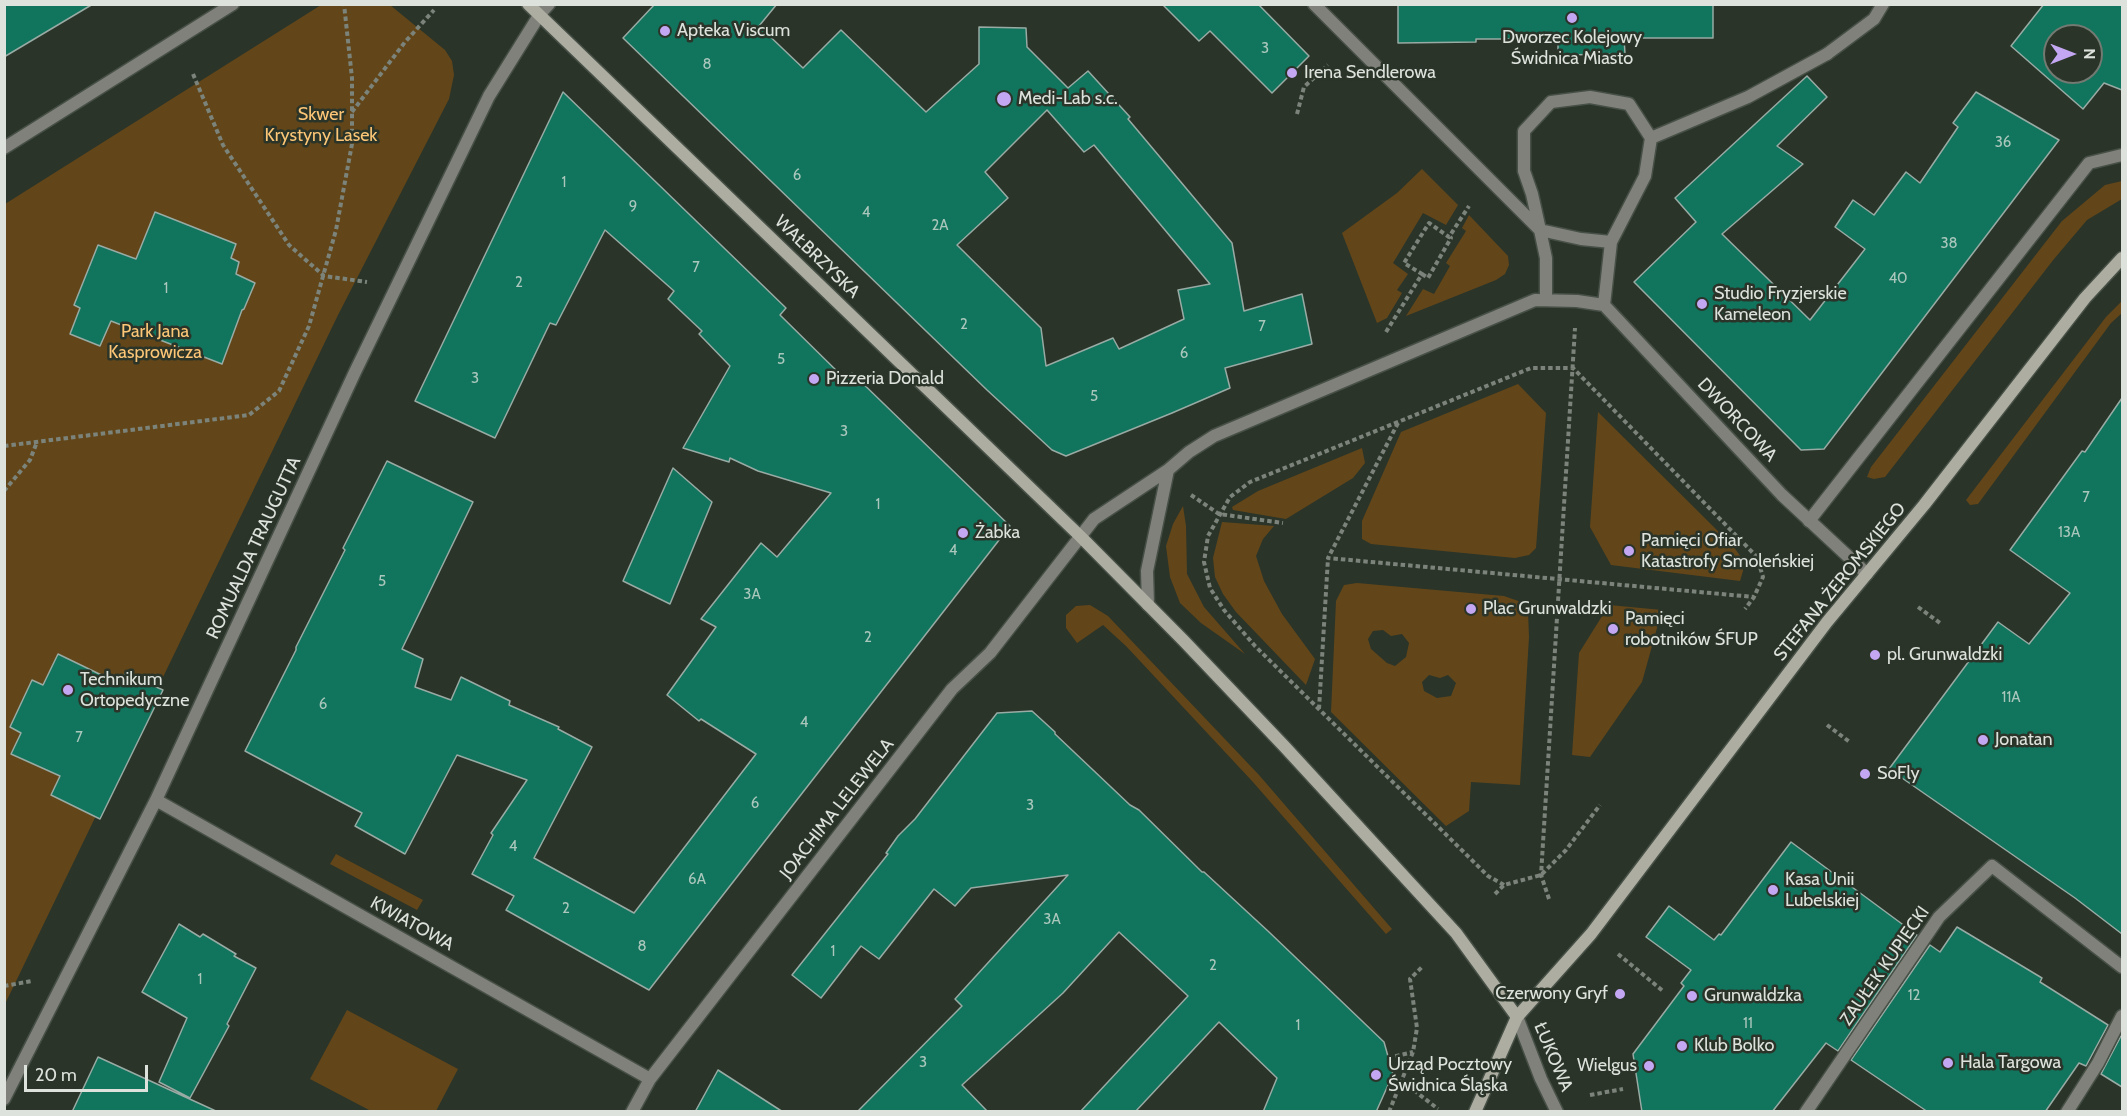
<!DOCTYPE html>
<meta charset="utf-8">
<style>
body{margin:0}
#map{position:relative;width:2127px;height:1116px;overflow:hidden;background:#2b3429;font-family:Cabin,sans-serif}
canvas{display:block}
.frame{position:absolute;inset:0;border:6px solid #dde3dc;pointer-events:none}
.north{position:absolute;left:2043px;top:24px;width:60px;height:60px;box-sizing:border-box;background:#2b3429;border:2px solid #727a71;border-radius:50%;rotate:90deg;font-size:16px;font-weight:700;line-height:24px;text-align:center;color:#dde3dc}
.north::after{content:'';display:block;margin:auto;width:21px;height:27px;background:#c3a7f2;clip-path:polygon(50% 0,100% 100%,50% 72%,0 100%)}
.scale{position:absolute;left:24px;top:1065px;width:124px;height:27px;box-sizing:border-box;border:3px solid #dde3dc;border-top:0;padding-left:8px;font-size:18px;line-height:21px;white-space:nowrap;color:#dde3dc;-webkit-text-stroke:4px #2b3429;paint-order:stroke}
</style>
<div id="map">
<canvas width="2127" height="1116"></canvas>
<div class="frame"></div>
<div class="north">N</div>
<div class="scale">20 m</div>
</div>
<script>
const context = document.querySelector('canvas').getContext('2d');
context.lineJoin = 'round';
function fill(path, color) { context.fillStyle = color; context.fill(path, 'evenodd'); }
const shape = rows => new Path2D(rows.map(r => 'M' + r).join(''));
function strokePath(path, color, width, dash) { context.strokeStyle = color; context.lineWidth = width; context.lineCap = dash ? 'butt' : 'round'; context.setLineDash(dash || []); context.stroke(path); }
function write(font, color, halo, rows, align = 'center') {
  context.font = font + ' Cabin,sans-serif'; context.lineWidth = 5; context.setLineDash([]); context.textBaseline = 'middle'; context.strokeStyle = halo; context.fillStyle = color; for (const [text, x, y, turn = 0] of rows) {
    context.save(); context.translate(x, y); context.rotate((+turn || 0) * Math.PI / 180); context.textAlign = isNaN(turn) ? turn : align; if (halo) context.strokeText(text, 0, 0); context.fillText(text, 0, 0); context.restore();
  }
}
const green = shape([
 [321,5,390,5,445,50,452,61,454,75,449,99,338,315,5,1004,5,204],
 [1422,169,1458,205,1446,225,1423,213,1393,263,1408,274,1397,290,1402,293,1387,318,1377,323,1342,233,1397,193],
 [2122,181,2122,199,2087,220,2054,259,1885,477,1874,479,1867,477,1871,467,2062,221,2105,185],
 [1469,215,1508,256,1509,265,1505,274,1496,280,1406,316,1423,289,1434,294,1450,266,1446,263,1466,231,1462,228],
 [2122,301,2122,313,2111,323,1978,504,1970,505,1966,500,2106,317],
 [1518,384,1546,413,1536,548,1529,555,1515,558,1371,544,1362,539,1362,521,1401,432],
 [1598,412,1733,546,1741,557,1743,571,1740,581,1611,565,1590,527],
 [1362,448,1365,463,1353,478,1286,519,1233,510,1232,507,1258,491],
 [1183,506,1186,526,1187,574,1204,607,1245,654,1201,623,1180,603,1170,577,1166,546,1173,524],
 [1222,522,1274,526,1263,539,1256,556,1264,581,1282,614,1315,659,1306,685,1236,612,1223,594,1215,577,1213,558],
 [1357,583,1504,596,1521,602,1528,612,1529,637,1520,785,1471,782,1469,811,1446,826,1331,712,1336,601,1344,585],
 [1383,630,1391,636,1402,634,1409,643,1406,657,1395,666,1387,663,1371,649,1368,639,1373,631],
 [1429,675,1440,678,1448,675,1456,683,1451,696,1437,698,1424,691,1422,682],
 [1090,605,1108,616,1259,775,1392,929,1386,934,1252,781,1126,646,1103,625,1077,643,1066,628,1066,615,1076,606],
 [1609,605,1662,610,1642,682,1590,757,1572,755,1579,653],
 [336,854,423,900,417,910,330,864],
 [347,1010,458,1069,436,1111,371,1111,310,1079]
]);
const building = shape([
 [4,4,93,4,4,57,4,4],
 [655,4,777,4,759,26,803,68,841,30,926,112,979,64,979,27,1026,28,1027,47,1068,88,1088,71,1130,117,1128,119,1232,243,1244,311,1302,294,1312,344,1225,368,1230,388,1172,413,1066,456,1052,450,987,390,623,38,655,4],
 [1047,110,1084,152,1094,145,1210,284,1178,290,1184,319,1119,349,1113,338,1046,366,1041,328,957,245,1008,198,985,172,1047,110],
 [1162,4,1258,4,1309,56,1272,93,1210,31,1199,41,1162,4],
 [1398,4,1713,4,1713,38,1624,38,1625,54,1558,55,1558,39,1476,39,1476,42,1398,43,1398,4],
 [2044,4,2122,4,2122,90,2104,83,2083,109,2011,46,2044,4],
 [2055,36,2091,36,2091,72,2055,72,2055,36],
 [1807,76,1827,97,1777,146,1803,164,1722,234,1810,320,1865,249,1835,227,1853,200,1874,215,1906,172,1920,183,1958,127,1953,123,1976,92,2059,140,1824,449,1801,450,1634,282,1696,222,1675,198,1807,76],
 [563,92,786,308,780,315,846,380,852,373,1010,526,649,990,506,910,514,896,472,874,493,835,491,833,527,780,457,755,405,854,355,826,362,813,245,751,296,650,296,647,345,550,343,548,387,461,473,502,402,649,423,659,415,687,451,700,461,677,510,701,509,705,559,727,558,729,592,747,534,858,634,913,756,754,701,719,699,721,667,695,716,627,701,619,761,543,777,557,831,493,758,471,730,458,729,462,683,448,730,366,699,334,702,331,668,299,674,291,605,230,556,325,550,323,495,438,415,401,563,92],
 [155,212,236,244,231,258,239,262,236,274,255,283,244,309,242,310,222,364,111,321,100,346,70,334,80,308,74,305,98,245,136,259,155,212],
 [2122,398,2122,934,2075,898,1889,769,1998,622,2029,644,2070,593,2010,550,2082,451,2085,452,2122,398],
 [673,468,712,502,670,604,623,581,673,468],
 [58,654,120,684,125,673,163,690,100,819,51,795,60,776,11,754,21,733,10,727,32,680,43,685,58,654],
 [1032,711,1055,732,1055,734,1130,805,1139,810,1202,872,1204,872,1269,932,1384,1042,1393,1074,1376,1112,1263,1112,1277,1078,1219,1022,1135,1112,1080,1112,1188,996,1119,932,1063,993,962,1085,988,1112,857,1112,962,1006,955,999,1068,875,971,888,955,906,934,889,879,959,861,946,821,998,792,975,888,854,886,853,898,836,915,819,997,713,1032,711],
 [1791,842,1917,935,1838,1051,1826,1043,1772,1112,1642,1112,1633,1054,1684,986,1681,983,1691,970,1646,937,1669,906,1714,940,1719,934,1721,935,1791,842],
 [179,924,200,937,203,934,236,954,234,956,256,968,227,1024,229,1026,190,1098,159,1082,187,1018,142,992,179,924],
 [1957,927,2042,978,2040,982,2108,1025,2086,1066,2079,1063,2045,1112,1928,1112,1851,1060,1930,945,1940,952,1957,927],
 [2122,1034,2122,1087,2101,1074,2122,1034],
 [98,1057,218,1112,72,1112,98,1057],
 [718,1070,783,1112,695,1112,718,1070]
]);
const path = shape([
 [193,74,223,145,289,245,324,276,367,282],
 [352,112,405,42,434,10],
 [1297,114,1304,87,1328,65],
 [1422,274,1428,278,1451,238,1450,237],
 [1386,332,1422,274,1404,263,1429,223,1449,237,1469,206],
 [1398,423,1328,558,1754,597],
 [4,446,249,415,279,391,309,326,336,230,352,144,352,78,344,4],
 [4,491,30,460,37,442],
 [1191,495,1219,514,1283,523],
 [1918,607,1940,623],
 [1319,709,1328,558],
 [1827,725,1851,743],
 [1504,885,1488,876,1255,646,1224,610,1210,588,1204,562,1208,536,1230,497,1250,482,1531,368,1573,368,1757,557,1763,577,1754,597,1745,609],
 [1495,894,1504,885,1541,875,1566,850,1600,805],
 [1549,899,1541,875,1575,328],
 [1618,954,1663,991],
 [4,986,32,981],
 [1388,1058,1413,1052],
 [1402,1081,1438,1109],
 [1590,1095,1623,1089],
 [1389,1112,1413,1052,1417,1028,1410,979,1422,967]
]);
const lane = shape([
 [1827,54,1874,19,1883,4],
 [1809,521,2089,163,2122,155]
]);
const street = shape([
 [1314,4,1540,230,1546,258,1546,299],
 [1651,138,1748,97,1827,54],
 [4,148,233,4],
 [1604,305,1611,242,1645,176,1651,138,1629,104,1590,97,1551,102,1524,131,1524,171,1532,194,1540,230,1581,239,1611,242],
 [1148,605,1147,571,1168,470],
 [156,800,650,1079],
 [1517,1017,1541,1079,1557,1112],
 [4,1099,156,800,355,372,489,96,540,14,549,4],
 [632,1112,650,1079,952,689,990,653,1094,519,1168,470,1189,452,1214,436,1535,300,1577,301,1604,305,1782,495,1867,574],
 [1806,1112,1939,917,1992,866,2122,967],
 [2067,1112,2098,1063,2122,1016]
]);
const secondary = shape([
 [528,4,1080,536,1183,640,1284,746,1456,933,1517,1017],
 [1475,1112,1517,1017,1591,934,1827,622,1924,505,2085,298,2122,258]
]);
const markers = [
 [1572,18,6,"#c3a7f2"],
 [665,31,6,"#c3a7f2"],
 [1292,73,6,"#c3a7f2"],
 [1004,99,8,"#c3a7f2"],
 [1702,304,6,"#c3a7f2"],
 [814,379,6,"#c3a7f2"],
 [963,533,6,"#c3a7f2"],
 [1629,551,6,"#c3a7f2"],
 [1471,609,6,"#c3a7f2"],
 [1613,629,6,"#c3a7f2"],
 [1875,655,6,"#c3a7f2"],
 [68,690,6,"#c3a7f2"],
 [1983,740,6,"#c3a7f2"],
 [1865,774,6,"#c3a7f2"],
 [1773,890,6,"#c3a7f2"],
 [1620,994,6,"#c3a7f2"],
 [1692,996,6,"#c3a7f2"],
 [1682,1046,6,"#c3a7f2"],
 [1948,1063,6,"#c3a7f2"],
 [1649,1066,6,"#c3a7f2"],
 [1376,1075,6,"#c3a7f2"]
];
const numberNames = [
 ["3",1265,49],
 ["8",707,65],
 ["36",2003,143],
 ["6",797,176],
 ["1",564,183],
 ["9",633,207],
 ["4",866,213],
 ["2A",940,226],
 ["38",1949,244],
 ["7",696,268],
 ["40",1898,279],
 ["2",519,283],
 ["1",166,289],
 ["2",964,325],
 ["7",1262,327],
 ["6",1184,354],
 ["5",781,360],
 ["3",475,379],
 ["5",1094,397],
 ["3",844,432],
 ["7",2086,498],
 ["1",878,505],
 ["13A",2069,533],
 ["4",953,551],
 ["5",382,582],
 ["3A",752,595],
 ["2",868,638],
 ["11A",2011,698],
 ["6",323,705],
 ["4",804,723],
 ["7",79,738],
 ["6",755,804],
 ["3",1030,806],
 ["4",513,847],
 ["6A",697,880],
 ["2",566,909],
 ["3A",1052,920],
 ["8",642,947],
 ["1",833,952],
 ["2",1213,966],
 ["1",200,980],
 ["12",1914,996],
 ["11",1748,1024],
 ["1",1298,1026],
 ["3",923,1063]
];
const poiNames = [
 ["Apteka Viscum",677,31],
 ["Dworzec Kolejowy",1572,38,"center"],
 ["Świdnica Miasto",1572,59,"center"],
 ["Irena Sendlerowa",1304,73],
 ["Medi-Lab s.c.",1018,99],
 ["Studio Fryzjerskie",1714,294],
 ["Kameleon",1714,315],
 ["Pizzeria Donald",826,379],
 ["Żabka",975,533],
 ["Pamięci Ofiar",1641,541],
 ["Katastrofy Smoleńskiej",1641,562],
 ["Plac Grunwaldzki",1483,609],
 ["Pamięci",1625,619],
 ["robotników ŚFUP",1625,640],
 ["pl. Grunwaldzki",1887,655],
 ["Technikum",80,680],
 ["Ortopedyczne",80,701],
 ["Jonatan",1995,740],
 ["SoFly",1877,774],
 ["Kasa Unii",1785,880],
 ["Lubelskiej",1785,901],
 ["Czerwony Gryf",1608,994,"right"],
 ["Grunwaldzka",1704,996],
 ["Klub Bolko",1694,1046],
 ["Hala Targowa",1960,1063],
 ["Urząd Pocztowy",1388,1065],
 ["Świdnica Śląska",1388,1086],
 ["Wielgus",1637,1066,"right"]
];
const parkNames = [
 ["Skwer",321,115],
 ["Krystyny Lasek",321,136],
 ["Park Jana",155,332],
 ["Kasprowicza",155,353]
];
const streetNames = [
 ["WAŁBRZYSKA",817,257,44],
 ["DWORCOWA",1737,420,47],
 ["ROMUALDA TRAUGUTTA",254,548,-65],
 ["STEFANA ŻEROMSKIEGO",1840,582,-51],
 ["JOACHIMA LELEWELA",837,809,-52],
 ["KWIATOWA",412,924,29],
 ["ZAUŁEK KUPIECKI",1885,966,-55],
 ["ŁUKOWA",1553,1057,67]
];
fill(green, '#624619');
fill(building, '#11745d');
strokePath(building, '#98aba4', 1.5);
strokePath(lane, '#475046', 15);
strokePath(street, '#475046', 15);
strokePath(secondary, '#475046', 15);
strokePath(path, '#7b837a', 4, [4.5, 3]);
strokePath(lane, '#80817a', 12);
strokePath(street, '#80817a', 12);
strokePath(secondary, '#adada2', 12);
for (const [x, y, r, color] of markers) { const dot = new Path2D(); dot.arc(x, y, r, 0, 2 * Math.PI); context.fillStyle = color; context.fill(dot); strokePath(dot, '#2b3429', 2); }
write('15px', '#aac7bc', null, numberNames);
write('18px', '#dde3dc', '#2b3429', poiNames, 'left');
write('18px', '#fcc676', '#2b3429', parkNames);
write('18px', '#dde3dc', '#2b3429', streetNames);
</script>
